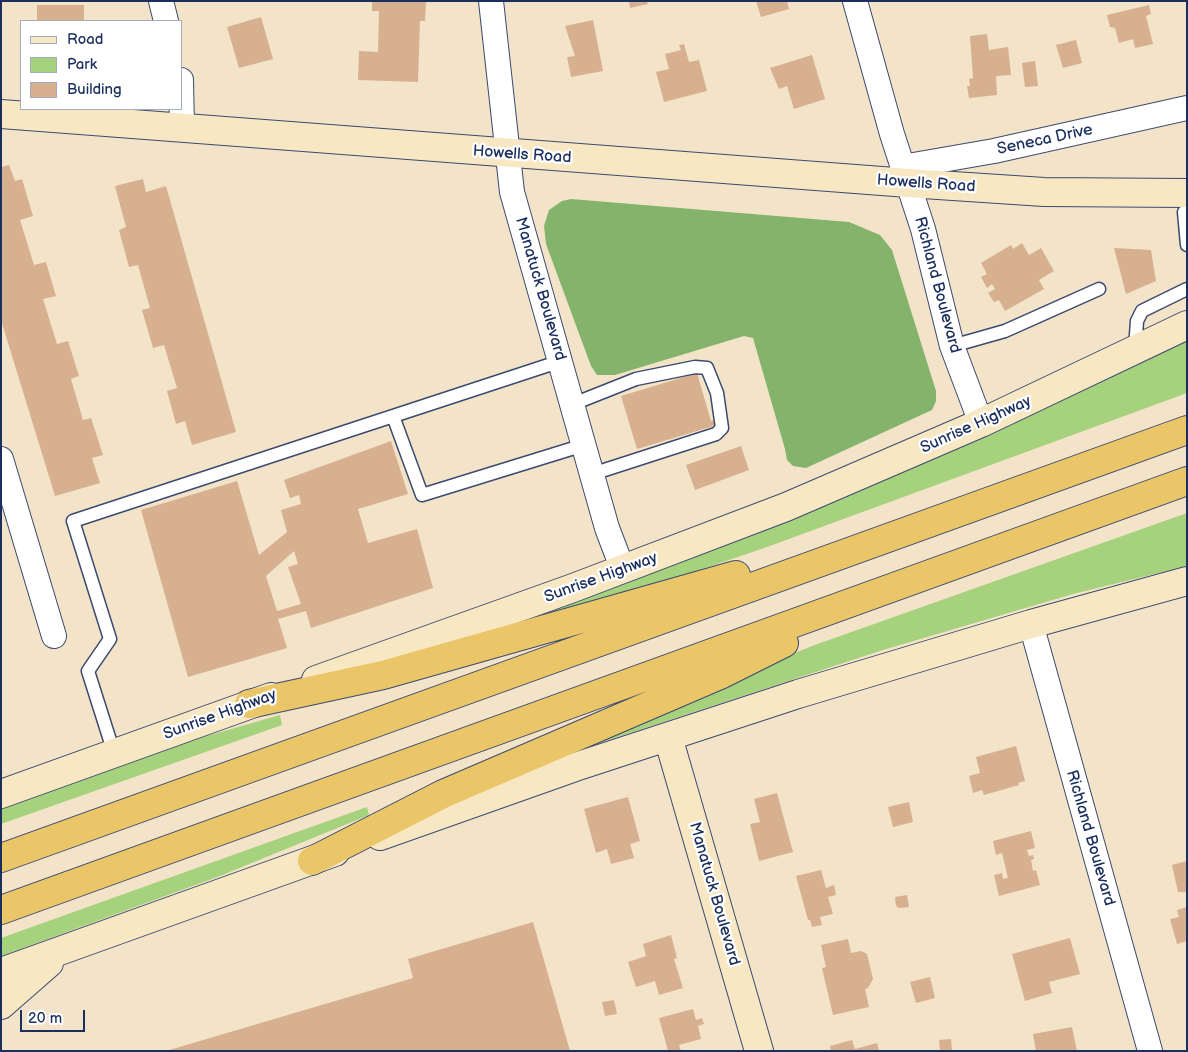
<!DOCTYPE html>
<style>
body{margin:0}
#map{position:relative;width:1188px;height:1052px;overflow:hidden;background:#f3e3c9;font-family:"Balsamiq Sans",sans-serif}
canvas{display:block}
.frame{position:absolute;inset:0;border:2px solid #1b2f5e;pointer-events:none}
.legend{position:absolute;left:20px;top:20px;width:162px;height:90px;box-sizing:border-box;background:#fff;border:1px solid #a4acbf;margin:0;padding:6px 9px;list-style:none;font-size:15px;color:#1b2f5e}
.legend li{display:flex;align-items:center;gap:10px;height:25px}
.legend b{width:25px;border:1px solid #a4acbf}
.scale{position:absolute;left:20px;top:1010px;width:65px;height:22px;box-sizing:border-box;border:2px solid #1b2f5e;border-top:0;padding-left:6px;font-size:15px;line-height:18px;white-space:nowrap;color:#1b2f5e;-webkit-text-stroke:4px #fff;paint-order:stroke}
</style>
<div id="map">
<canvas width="1188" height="1052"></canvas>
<div class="frame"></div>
<ul class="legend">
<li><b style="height:6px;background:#f7e8c3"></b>Road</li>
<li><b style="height:14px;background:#a6d17d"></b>Park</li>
<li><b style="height:14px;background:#d7b090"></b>Building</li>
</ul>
<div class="scale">20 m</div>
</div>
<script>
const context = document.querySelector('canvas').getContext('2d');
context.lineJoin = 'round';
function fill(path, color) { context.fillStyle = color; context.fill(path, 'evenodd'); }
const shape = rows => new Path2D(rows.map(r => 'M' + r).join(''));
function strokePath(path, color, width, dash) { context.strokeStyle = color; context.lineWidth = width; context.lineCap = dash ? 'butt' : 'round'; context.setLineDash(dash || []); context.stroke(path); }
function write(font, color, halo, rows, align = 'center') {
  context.font = font + ' "Balsamiq Sans",sans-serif'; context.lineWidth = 4.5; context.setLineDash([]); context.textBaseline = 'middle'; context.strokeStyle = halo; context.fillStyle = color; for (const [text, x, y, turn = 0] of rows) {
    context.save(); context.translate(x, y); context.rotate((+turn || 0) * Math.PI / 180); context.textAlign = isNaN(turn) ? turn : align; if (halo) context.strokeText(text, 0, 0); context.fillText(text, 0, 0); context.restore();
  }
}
const green = shape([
 [1187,334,1187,393,767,547,627,595,460,642],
 [1187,513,1187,566,1073,594,883,650,596,744,595,734,812,646],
 [280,715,282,725,1,824,1,803,158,750],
 [367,807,369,815,220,876,1,956,1,938]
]);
const forest = shape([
 [571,199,849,222,880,235,892,250,936,391,936,401,932,410,806,468,793,466,787,460,785,449,753,338,744,336,615,375,597,375,591,366,546,244,544,226,549,210,562,201]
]);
const building = shape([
 [372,1,426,1,425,21,420,21,418,82,358,80,359,51,378,52,379,11,372,11],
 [629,1,647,1,648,4,630,8],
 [756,1,787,1,789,9,761,17],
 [37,5,84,5,84,21,37,21],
 [1149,5,1151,14,1146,16,1153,44,1135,48,1133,39,1119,43,1115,28,1110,27,1107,15],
 [261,17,273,59,239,68,227,27],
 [593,20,603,71,571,77,567,57,575,56,565,26],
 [987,34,989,50,1008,47,1011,75,996,76,997,95,969,98,967,86,970,86,969,79,973,78,970,36],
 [1076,40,1082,63,1063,68,1056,45],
 [684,44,689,62,699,60,707,91,664,102,656,72,669,69,665,54,681,50,679,45],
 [812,55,825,99,794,109,787,86,779,89,770,68],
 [1035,61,1038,86,1025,87,1022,63],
 [9,165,15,181,22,179,33,216,20,220,34,265,46,262,56,296,43,299,57,344,68,341,79,376,71,379,83,420,91,418,103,455,92,458,100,483,55,496,1,320,1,167],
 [143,179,146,192,166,186,236,432,192,445,185,421,176,424,167,391,177,388,164,345,153,348,142,310,150,308,138,265,129,267,119,230,126,227,115,186],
 [1022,243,1029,255,1041,248,1054,271,1039,280,1044,289,1005,311,999,300,994,302,988,293,995,289,992,284,987,288,981,277,987,274,981,263,1011,245,1013,249],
 [1114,248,1151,250,1156,281,1126,294],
 [697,373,711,421,715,420,717,425,637,449,621,396],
 [391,441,408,494,358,509,368,543,417,529,433,588,311,628,306,611,278,619,287,648,188,677,141,510,237,481,259,555,287,532,281,510,301,504,299,495,290,498,284,480],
 [294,551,298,564,288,567,301,604,277,611,266,576],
 [741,446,749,470,695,490,686,465],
 [1016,746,1025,781,1018,783,1019,785,984,795,982,790,973,793,969,776,980,773,976,757],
 [777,793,793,852,759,861,750,824,760,822,754,799],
 [628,797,640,841,630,844,634,858,611,864,607,849,596,853,584,809],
 [909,802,913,822,893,827,888,807],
 [1031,831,1035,848,1027,850,1029,856,1033,855,1034,859,1031,860,1033,871,1036,870,1040,885,999,896,994,875,1002,873,1003,879,1008,878,1002,853,996,855,993,841],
 [1187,861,1187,892,1178,892,1172,865],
 [821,870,826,888,834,885,836,895,828,897,833,914,820,917,822,925,812,927,810,920,808,920,796,876],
 [907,895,909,907,899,908,896,906,895,897],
 [1187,907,1187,941,1177,944,1170,919,1179,917,1177,910],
 [533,922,570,1051,166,1051,413,978,408,959],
 [671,935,677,958,674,959,683,988,659,995,655,981,636,987,628,962,646,956,643,944],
 [1070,938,1080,974,1049,982,1052,993,1025,1001,1012,954],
 [848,939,851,953,861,951,867,954,873,979,868,988,865,989,869,1007,833,1015,822,968,826,967,821,945],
 [930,977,935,998,916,1003,910,982],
 [614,1000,617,1014,605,1016,602,1002],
 [693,1009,696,1020,702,1018,704,1024,698,1026,701,1039,679,1045,681,1051,668,1051,659,1018],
 [1072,1027,1077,1051,1036,1051,1033,1034],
 [951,1039,952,1051,940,1051,939,1040],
 [852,1040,855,1049,877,1043,879,1051,831,1051,830,1046]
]);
const lane = shape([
 [1184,212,1187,245],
 [952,346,1005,331,1099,289],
 [1135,349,1137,321,1142,311,1187,289],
 [573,404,636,379,695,367,707,368,717,393,722,428,716,434,592,474],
 [393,416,422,495,584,445],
 [114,753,88,671,110,639,73,521,561,361]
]);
const street = shape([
 [161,1,166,21],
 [491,1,512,192,607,528,623,570],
 [855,1,892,134,923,229,952,346,981,423],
 [181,80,182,129],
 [902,167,994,151,1187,108],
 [1,459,54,636],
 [1031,624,1150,1051]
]);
const secondary = shape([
 [1,114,908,183,1044,192,1187,193],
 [316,680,573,588,786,507,981,423,1187,325],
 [668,737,759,1051],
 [1,794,271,697],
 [380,836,575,767,798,694,1031,624,1187,581],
 [1,972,335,852],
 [1,1005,49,963]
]);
const highway = shape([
 [249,704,383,675,736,575],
 [1,858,1187,430],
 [312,861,443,794,720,675,784,643],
 [1,910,1187,481]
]);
const streetNames = [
 ["Seneca Drive",1045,140,-12],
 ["Howells Road",522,155,4],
 ["Howells Road",926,184,4],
 ["Richland Boulevard",937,285,75],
 ["Manatuck Boulevard",540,289,74],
 ["Sunrise Highway",976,425,-24],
 ["Sunrise Highway",601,578,-20],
 ["Sunrise Highway",220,715,-20],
 ["Richland Boulevard",1090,838,74],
 ["Manatuck Boulevard",714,894,74]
];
fill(green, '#a6d17d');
fill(forest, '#84b36c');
fill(building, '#d7b090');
strokePath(lane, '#3b4a6e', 15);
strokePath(street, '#3b4a6e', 26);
strokePath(secondary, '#3b4a6e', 30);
strokePath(highway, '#3b4a6e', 30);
strokePath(lane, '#fff', 12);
strokePath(street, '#fff', 24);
strokePath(secondary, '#f7e8c3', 28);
strokePath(highway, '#eac669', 28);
write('16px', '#1b2f5e', '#fff', streetNames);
</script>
